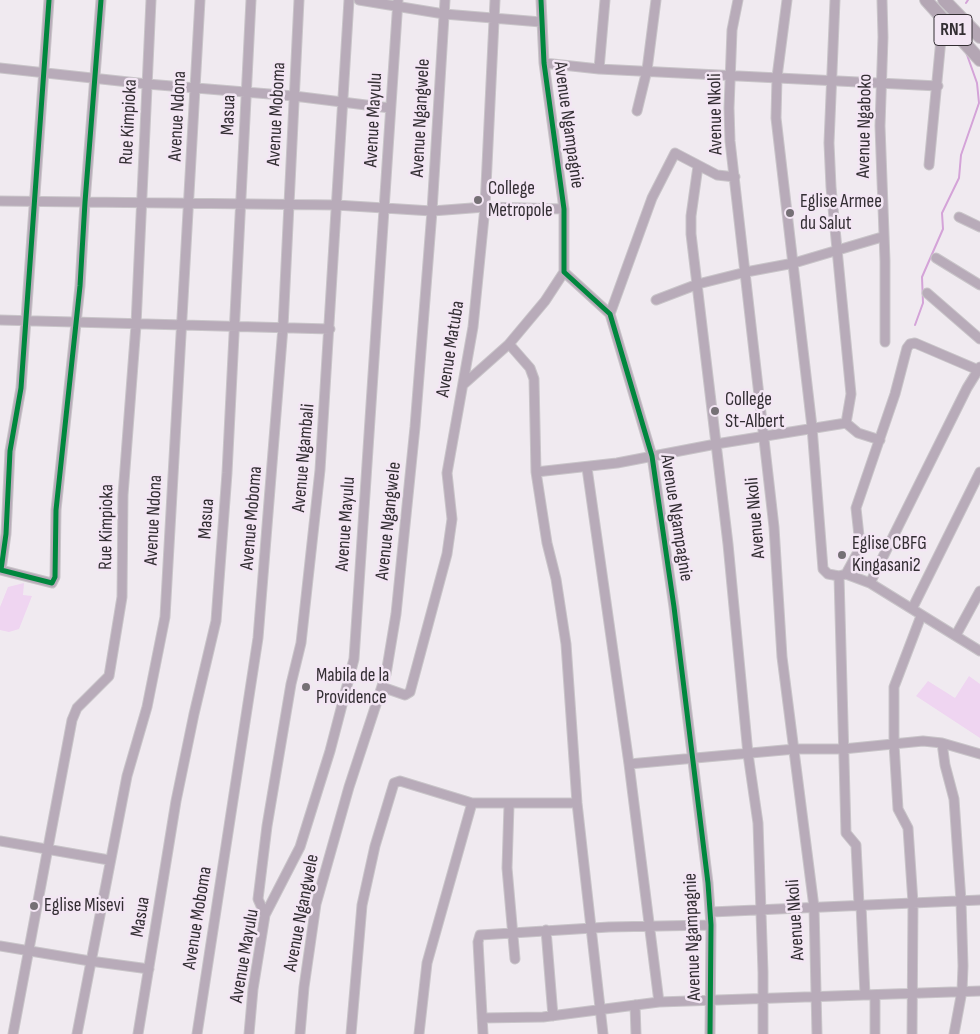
<!DOCTYPE html>
<style>
body{margin:0}
canvas{display:block;background:#f0eaf0}
</style>
<canvas width="980" height="1034"></canvas>
<script>
const context = document.querySelector('canvas').getContext('2d');
context.lineJoin = 'round';
function fill(path, color) { context.fillStyle = color; context.fill(path, 'evenodd'); }
const shape = rows => new Path2D(rows.map(r => 'M' + r).join(''));
function strokePath(path, color, width, dash) { context.strokeStyle = color; context.lineWidth = width; context.lineCap = dash ? 'butt' : 'round'; context.setLineDash(dash || []); context.stroke(path); }
function write(font, color, halo, rows, align = 'center') {
  context.font = font + ' "Sofia Sans Condensed",sans-serif'; context.lineWidth = 5; context.setLineDash([]); context.textBaseline = 'middle'; context.strokeStyle = halo; context.fillStyle = color; for (const [text, x, y, turn = 0] of rows) {
    context.save(); context.translate(x, y); context.rotate((+turn || 0) * Math.PI / 180); context.textAlign = isNaN(turn) ? turn : align; if (halo) context.strokeText(text, 0, 0); context.fillText(text, 0, 0); context.restore();
  }
}
const green = shape([
 [24,583,23,595,32,596,19,629,9,632,0,630,0,607,8,587],
 [969,676,980,684,980,738,916,696,928,681,955,698]
]);
const stream = shape([
 [966,3,968,0],
 [915,325,923,303,922,277,943,229,942,213,959,178,961,155,979,103,977,83,966,52]
]);
const minor = shape([
 [49,0,21,388,10,451,6,534,1,570,52,583,55,577,56,510,80,286,85,202,101,0],
 [359,0,444,14,541,22],
 [541,0,544,63,564,209,564,272,610,314,652,456,674,607,708,883,711,925,710,1034],
 [738,0,732,30,729,108,730,141,774,527,782,657,814,907,817,1034],
 [787,0,777,77,776,118,812,427,823,569,828,574,839,576,846,574,870,583,980,651],
 [835,0,829,143,831,187,851,394,846,423],
 [882,0,883,37,880,126,885,261,885,342],
 [544,63,599,69,938,86],
 [0,68,147,84,294,96,390,108],
 [599,69,605,0],
 [637,111,647,70,656,0],
 [929,165,943,18],
 [698,166,691,216,691,234,728,544,748,754,758,823,763,972,763,1034],
 [0,201,336,205,432,211,485,207,564,209],
 [959,217,980,227],
 [936,258,980,285],
 [927,293,980,339],
 [656,300,698,284,746,272,794,263,882,237],
 [610,314,652,198,675,153,717,175,735,177],
 [0,320,330,329],
 [509,344,530,368,534,379,536,472,547,543,556,579,566,644,577,803,603,1034],
 [464,384,509,344,545,301,564,272],
 [846,423,858,433,880,440],
 [587,468,629,764,659,1002],
 [536,472,617,463,716,444,846,423],
 [846,574,858,552,860,545,856,508,895,394,907,348,910,344,915,343,978,370],
 [839,576,846,833,856,845,859,905],
 [870,583,967,388,980,367],
 [912,609,980,472],
 [956,635,980,591],
 [382,687,405,695,410,692,447,554,452,519,447,473,473,327,485,207,495,0],
 [942,743,945,765,954,799,961,901,963,966,962,991,954,1034],
 [629,764,795,749,843,749,923,741,942,743,980,754],
 [509,805,507,868,515,959],
 [0,841,109,860],
 [861,905,865,995],
 [711,912,980,900],
 [265,915,258,899,267,826,291,684,301,643,320,470,349,0],
 [546,930,553,1016],
 [0,946,90,961,149,969],
 [635,1005,636,1034],
 [482,1018,543,1017,659,1002,980,991],
 [13,1034,72,720,77,708,109,676,122,597,123,495,136,325,151,0],
 [77,1034,127,776,147,707,165,617,200,0],
 [138,1034,176,801,194,714,216,621,227,473,251,0],
 [197,1034,258,638,283,327,299,0],
 [249,1034,253,989,265,915,300,847,330,751,354,659,398,0],
 [300,1034,304,987,316,904,349,787,386,674,396,614,415,427,432,211,445,0],
 [351,1034,362,905,375,846,394,783,400,781,472,803,577,803],
 [419,1034,427,963,472,803],
 [483,1034,478,942,480,935,609,927,711,925],
 [875,1034,875,995],
 [912,1034,913,903,908,828,898,809,894,744,894,687,921,616]
]);
const highway = shape([
 [926,0,980,60],
 [944,0,980,37]
]);
const cycleway = shape([
 [49,0,21,388,10,451,6,534,1,570,52,583,55,577,56,510,80,286,85,202,101,0],
 [541,0,544,63,564,209,564,272,610,314,652,456,674,607,708,883,711,925,710,1034]
]);
const markers = [
 [478,200,5,"#757075"],
 [790,213,5,"#757075"],
 [715,411,5,"#757075"],
 [842,555,5,"#757075"],
 [306,687,5,"#757075"],
 [34,906,5,"#757075"]
];
const shields = [
 [953,30,38]
];
const shieldNames = [
 ["RN1",953,30]
];
const streetNames = [
 ["Avenue Moboma",277,114,-87],
 ["Avenue Nkoli",716,114,-91],
 ["Masua",229,115,-88],
 ["Avenue Ndona",178,116,-87],
 ["Avenue Ngangwele",421,118,-87],
 ["Avenue Mayulu",374,120,-87],
 ["Rue Kimpioka",129,122,-87],
 ["Avenue Ngampagnie",568,125,82],
 ["Avenue Ngaboko",865,126,-89],
 ["Avenue Matuba",451,349,-81],
 ["Avenue Ngambali",304,458,-85],
 ["Avenue Moboma",252,518,-85],
 ["Avenue Ngampagnie",676,518,81],
 ["Avenue Nkoli",756,518,-95],
 ["Masua",207,519,-86],
 ["Avenue Ndona",154,520,-87],
 ["Avenue Ngangwele",389,521,-84],
 ["Avenue Mayulu",346,524,-86],
 ["Rue Kimpioka",107,527,-89],
 ["Avenue Ngangwele",302,913,-79],
 ["Masua",141,917,-81],
 ["Avenue Moboma",198,918,-81],
 ["Avenue Nkoli",796,920,-94],
 ["Avenue Ngampagnie",693,937,-92],
 ["Avenue Mayulu",245,956,-80]
];
const poiNames = [
 ["College",488,189],
 ["Metropole",488,211],
 ["Eglise Armee",800,202],
 ["du Salut",800,224],
 ["College",725,400],
 ["St-Albert",725,422],
 ["Eglise CBFG",852,544],
 ["Kingasani2",852,566],
 ["Mabila de la",316,676],
 ["Providence",316,698],
 ["Eglise Misevi",44,906]
];
fill(green, '#efd5f1');
strokePath(stream, '#d4a3d8', 2);
strokePath(minor, '#c9c5c9', 11);
strokePath(highway, '#c9c5c9', 14);
strokePath(minor, '#b8abb9', 9);
strokePath(highway, '#b4a6b4', 12);
strokePath(cycleway, '#00873e', 5);
for (const [x, y, r, color] of markers) { const dot = new Path2D(); dot.arc(x, y, r, 0, 2 * Math.PI); context.fillStyle = color; context.fill(dot); strokePath(dot, '#f3e6f4', 2); }
for (const [x, y, w] of shields) { const box = new Path2D(); box.roundRect(x - w / 2, y - 15.5, w, 31, 4); context.fillStyle = '#f3e6f4'; context.fill(box); strokePath(box, '#332e33', 1); }
write('bold 18px', '#332e33', null, shieldNames);
write('19px', '#332e33', '#f3e6f4', streetNames);
write('19px', '#332e33', '#f3e6f4', poiNames, 'left');
</script>
